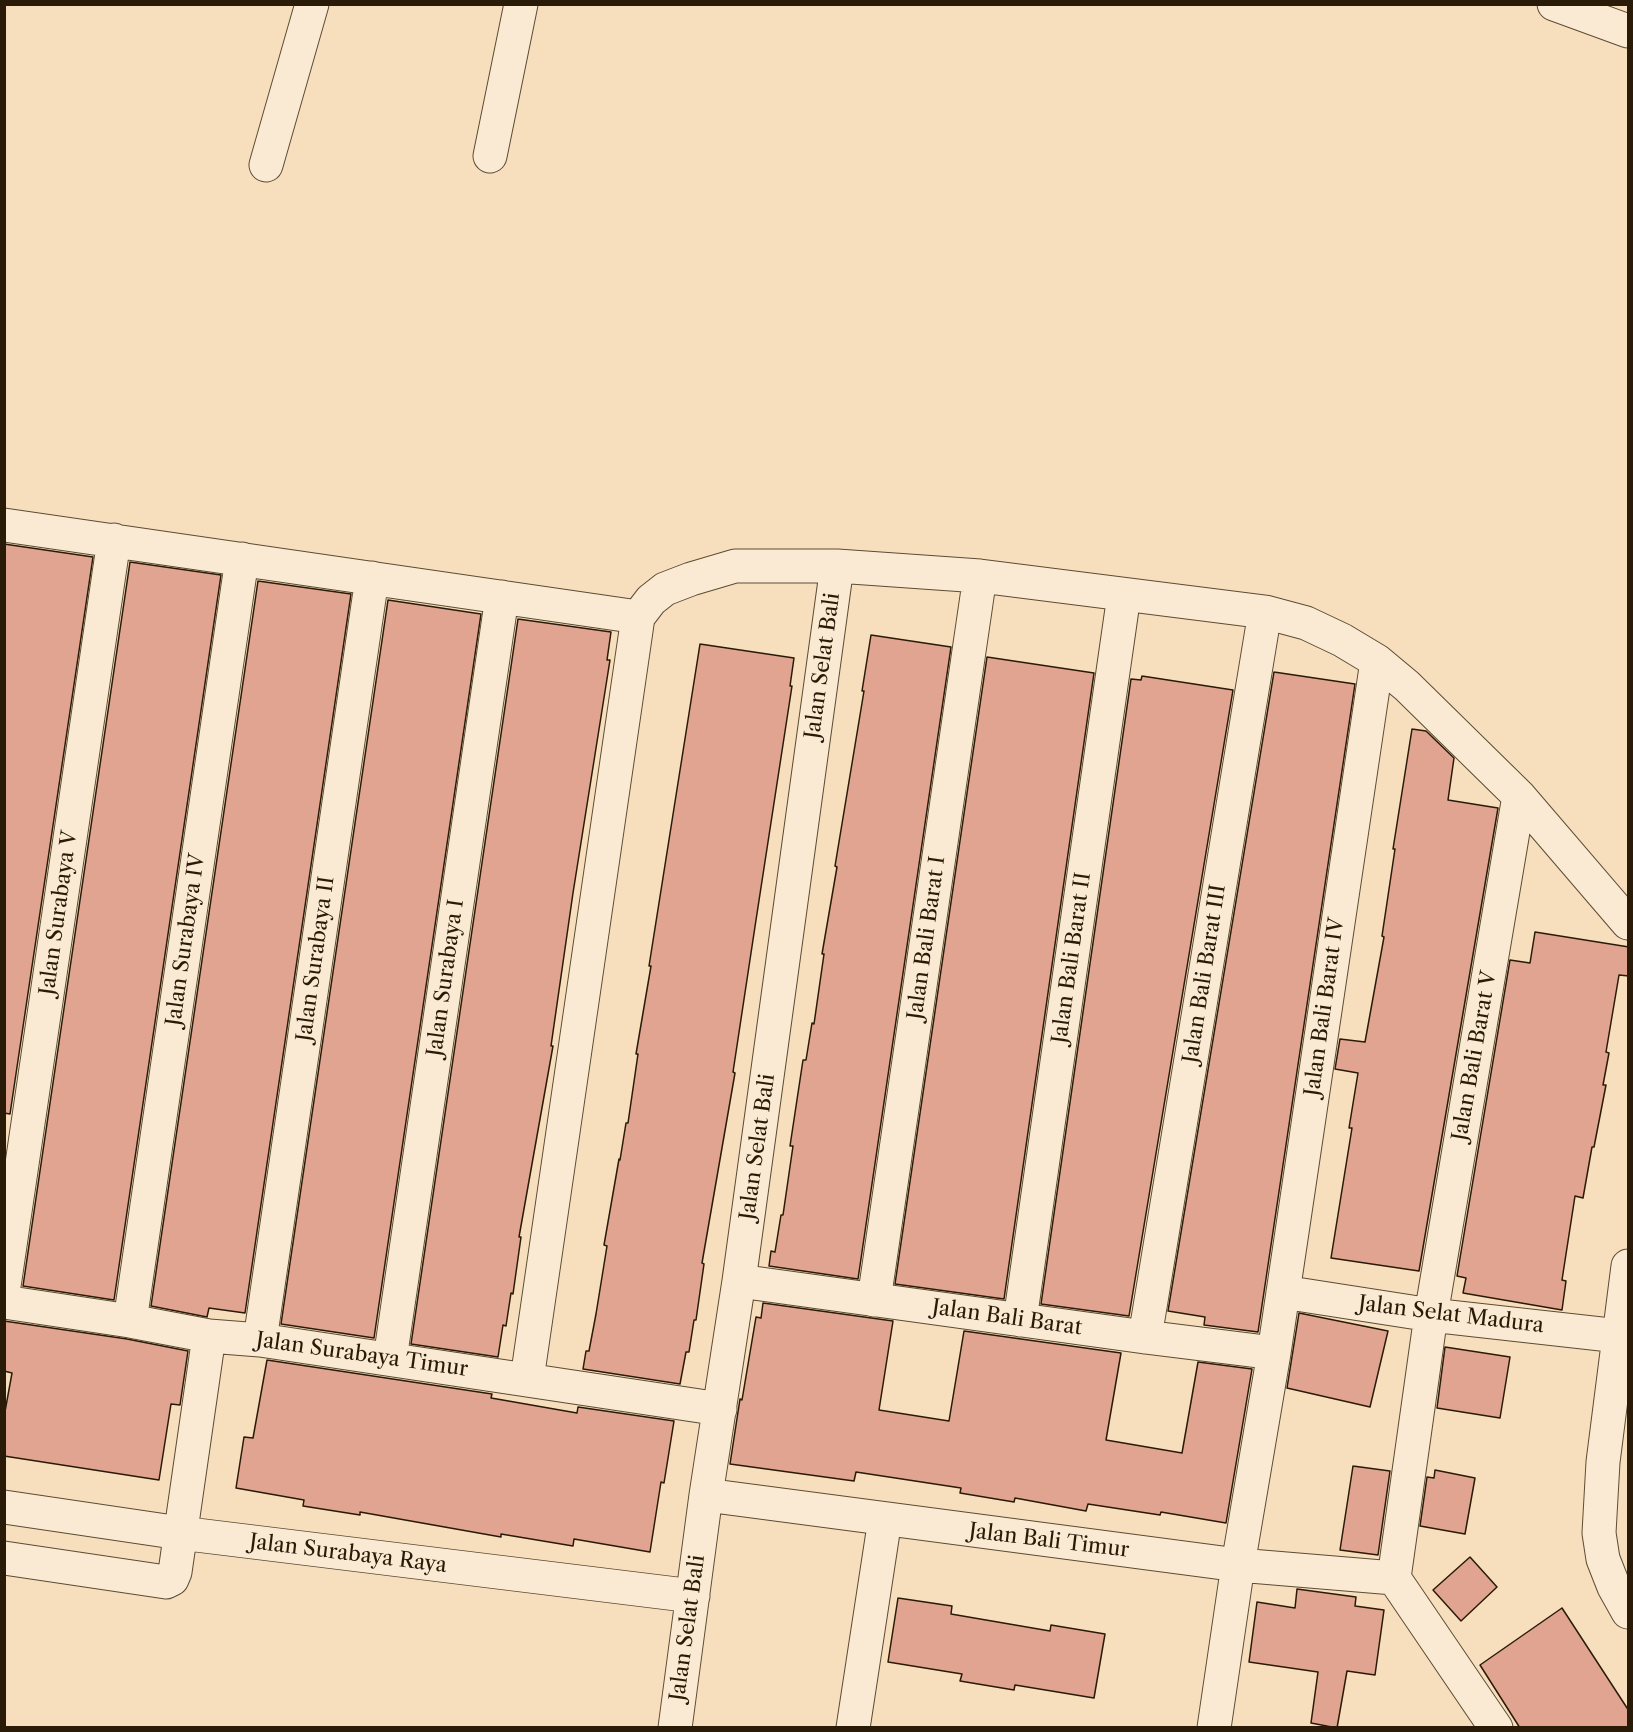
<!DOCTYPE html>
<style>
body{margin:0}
#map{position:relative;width:1633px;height:1732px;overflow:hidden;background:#f7dfbd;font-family:"Libre Caslon Text",serif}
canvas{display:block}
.frame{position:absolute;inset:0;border:6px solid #291b07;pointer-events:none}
</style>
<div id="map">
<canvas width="1633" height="1732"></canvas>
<div class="frame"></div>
</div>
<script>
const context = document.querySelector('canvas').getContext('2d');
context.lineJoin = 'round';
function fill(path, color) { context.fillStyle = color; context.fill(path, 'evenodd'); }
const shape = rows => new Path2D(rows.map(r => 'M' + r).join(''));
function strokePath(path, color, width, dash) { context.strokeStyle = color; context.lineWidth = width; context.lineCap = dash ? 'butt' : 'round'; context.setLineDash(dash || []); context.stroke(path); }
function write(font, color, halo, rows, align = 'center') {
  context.font = font + ' "Libre Caslon Text",serif'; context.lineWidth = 5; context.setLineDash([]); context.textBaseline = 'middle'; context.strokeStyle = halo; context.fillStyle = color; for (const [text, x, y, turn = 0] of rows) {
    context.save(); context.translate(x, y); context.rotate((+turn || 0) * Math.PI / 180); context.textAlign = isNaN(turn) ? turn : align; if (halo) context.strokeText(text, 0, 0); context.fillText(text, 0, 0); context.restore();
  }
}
const building = shape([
 [4,544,93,557,10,1114,4,1113,4,544],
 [130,562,221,575,114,1300,23,1286,130,562],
 [258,581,351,594,245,1313,209,1308,207,1317,151,1306,258,581],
 [388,600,481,614,374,1338,281,1324,388,600],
 [518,619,611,632,607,660,610,660,573,893,551,1046,553,1046,519,1237,521,1237,513,1294,511,1293,506,1326,503,1325,498,1357,411,1344,518,619],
 [871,635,951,647,858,1279,769,1266,771,1251,775,1252,781,1215,783,1215,793,1146,790,1146,803,1060,806,1060,812,1023,814,1024,824,954,822,954,837,867,835,866,864,691,862,691,871,635],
 [700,644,794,658,790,686,792,686,756,920,733,1072,735,1073,702,1263,704,1264,696,1320,694,1320,689,1352,686,1352,680,1384,583,1369,586,1351,589,1351,596,1314,607,1246,604,1245,619,1159,620,1160,626,1123,628,1123,638,1054,636,1054,651,966,649,966,700,644],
 [987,657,1094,673,1004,1299,895,1284,987,657],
 [1274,672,1355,684,1258,1332,1204,1325,1205,1317,1168,1311,1274,672],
 [1142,676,1233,690,1129,1316,1041,1304,1131,679,1141,680,1142,676],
 [1412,729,1426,731,1454,758,1448,800,1498,808,1419,1271,1331,1258,1352,1128,1349,1128,1358,1073,1335,1069,1340,1039,1365,1042,1384,937,1382,936,1395,849,1393,849,1412,729],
 [1535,932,1629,947,1629,976,1619,975,1606,1052,1609,1053,1603,1085,1606,1085,1594,1147,1592,1147,1583,1198,1575,1196,1562,1280,1566,1281,1562,1310,1463,1293,1466,1278,1457,1276,1510,960,1530,963,1535,932],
 [763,1303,893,1321,879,1410,949,1421,964,1331,1121,1353,1106,1440,1182,1453,1198,1362,1252,1369,1226,1523,1161,1512,1160,1515,1088,1504,1086,1511,1015,1498,1014,1502,960,1493,961,1488,856,1472,854,1481,730,1464,740,1399,742,1400,756,1317,761,1318,763,1303],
 [1299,1313,1388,1331,1370,1407,1287,1388,1299,1313],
 [4,1321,127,1339,188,1351,180,1405,171,1404,159,1480,4,1456,4,1417,12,1373,4,1371,4,1321],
 [1445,1347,1510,1357,1500,1418,1437,1408,1445,1347],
 [267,1360,492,1394,491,1398,497,1399,577,1413,578,1407,674,1421,664,1483,661,1482,650,1552,574,1539,573,1546,501,1534,501,1537,360,1512,360,1515,303,1506,304,1500,236,1488,244,1437,253,1438,267,1360],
 [1353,1466,1390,1471,1378,1555,1340,1550,1353,1466],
 [1435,1470,1475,1478,1465,1534,1420,1526,1427,1477,1434,1478,1435,1470],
 [1470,1557,1497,1587,1461,1621,1433,1590,1470,1557],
 [1297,1589,1356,1597,1355,1606,1384,1610,1375,1675,1347,1671,1337,1728,1311,1723,1318,1672,1249,1662,1257,1602,1295,1608,1297,1589],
 [898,1598,952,1606,951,1614,1050,1631,1051,1625,1105,1634,1094,1698,1015,1685,1014,1690,960,1681,962,1674,888,1662,898,1598],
 [1562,1608,1629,1711,1629,1728,1520,1728,1480,1665,1562,1608]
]);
const minor = shape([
 [1554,4,1628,31],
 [490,156,521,4],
 [266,165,312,4],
 [4,525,638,617],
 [1628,1266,1603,1462,1599,1533,1603,1559,1614,1587,1628,1612],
 [739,1281,1145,1337,1274,1353],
 [4,1286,114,540],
 [1283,1292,1431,1315,1628,1337],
 [874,1300,980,576],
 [4,1302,130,1321,209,1336,260,1340,720,1409],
 [1020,1320,1124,595],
 [130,1321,242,559],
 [1145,1337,1265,612],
 [260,1340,372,578],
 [390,1359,502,597],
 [527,1379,638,617,651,600,665,589,691,579,735,566,837,566,980,576,1265,612,1306,623,1342,640,1377,661,1407,686,1519,796,1628,923],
 [706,1495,1238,1565,1394,1578],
 [4,1507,180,1533,693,1596],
 [4,1558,166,1582,172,1579,175,1572,209,1336],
 [675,1728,706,1495,739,1281,837,566],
 [853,1728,885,1519],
 [1214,1728,1238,1565,1274,1353,1377,661],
 [1496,1728,1394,1578,1431,1315,1519,796]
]);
const streetNames = [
 ["Jalan Selat Bali",823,666,-82],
 ["Jalan Surabaya V",59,913,-82],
 ["Jalan Bali Barat I",927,938,-82],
 ["Jalan Surabaya IV",186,940,-82],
 ["Jalan Bali Barat II",1072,958,-82],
 ["Jalan Surabaya II",316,959,-82],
 ["Jalan Bali Barat III",1205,974,-81],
 ["Jalan Surabaya I",446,978,-82],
 ["Jalan Bali Barat IV",1325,1007,-82],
 ["Jalan Bali Barat V",1475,1056,-80],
 ["Jalan Selat Bali",758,1147,-82],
 ["Jalan Selat Madura",1451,1315,7],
 ["Jalan Bali Barat",1007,1318,8],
 ["Jalan Surabaya Timur",362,1355,8],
 ["Jalan Bali Timur",1049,1541,7],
 ["Jalan Surabaya Raya",348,1554,7],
 ["Jalan Selat Bali",688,1628,-82]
];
fill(building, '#e1a491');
strokePath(building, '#291b07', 1.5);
strokePath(minor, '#5c4c34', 35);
strokePath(minor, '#faead4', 33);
write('21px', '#291b07', '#faead4', streetNames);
</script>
